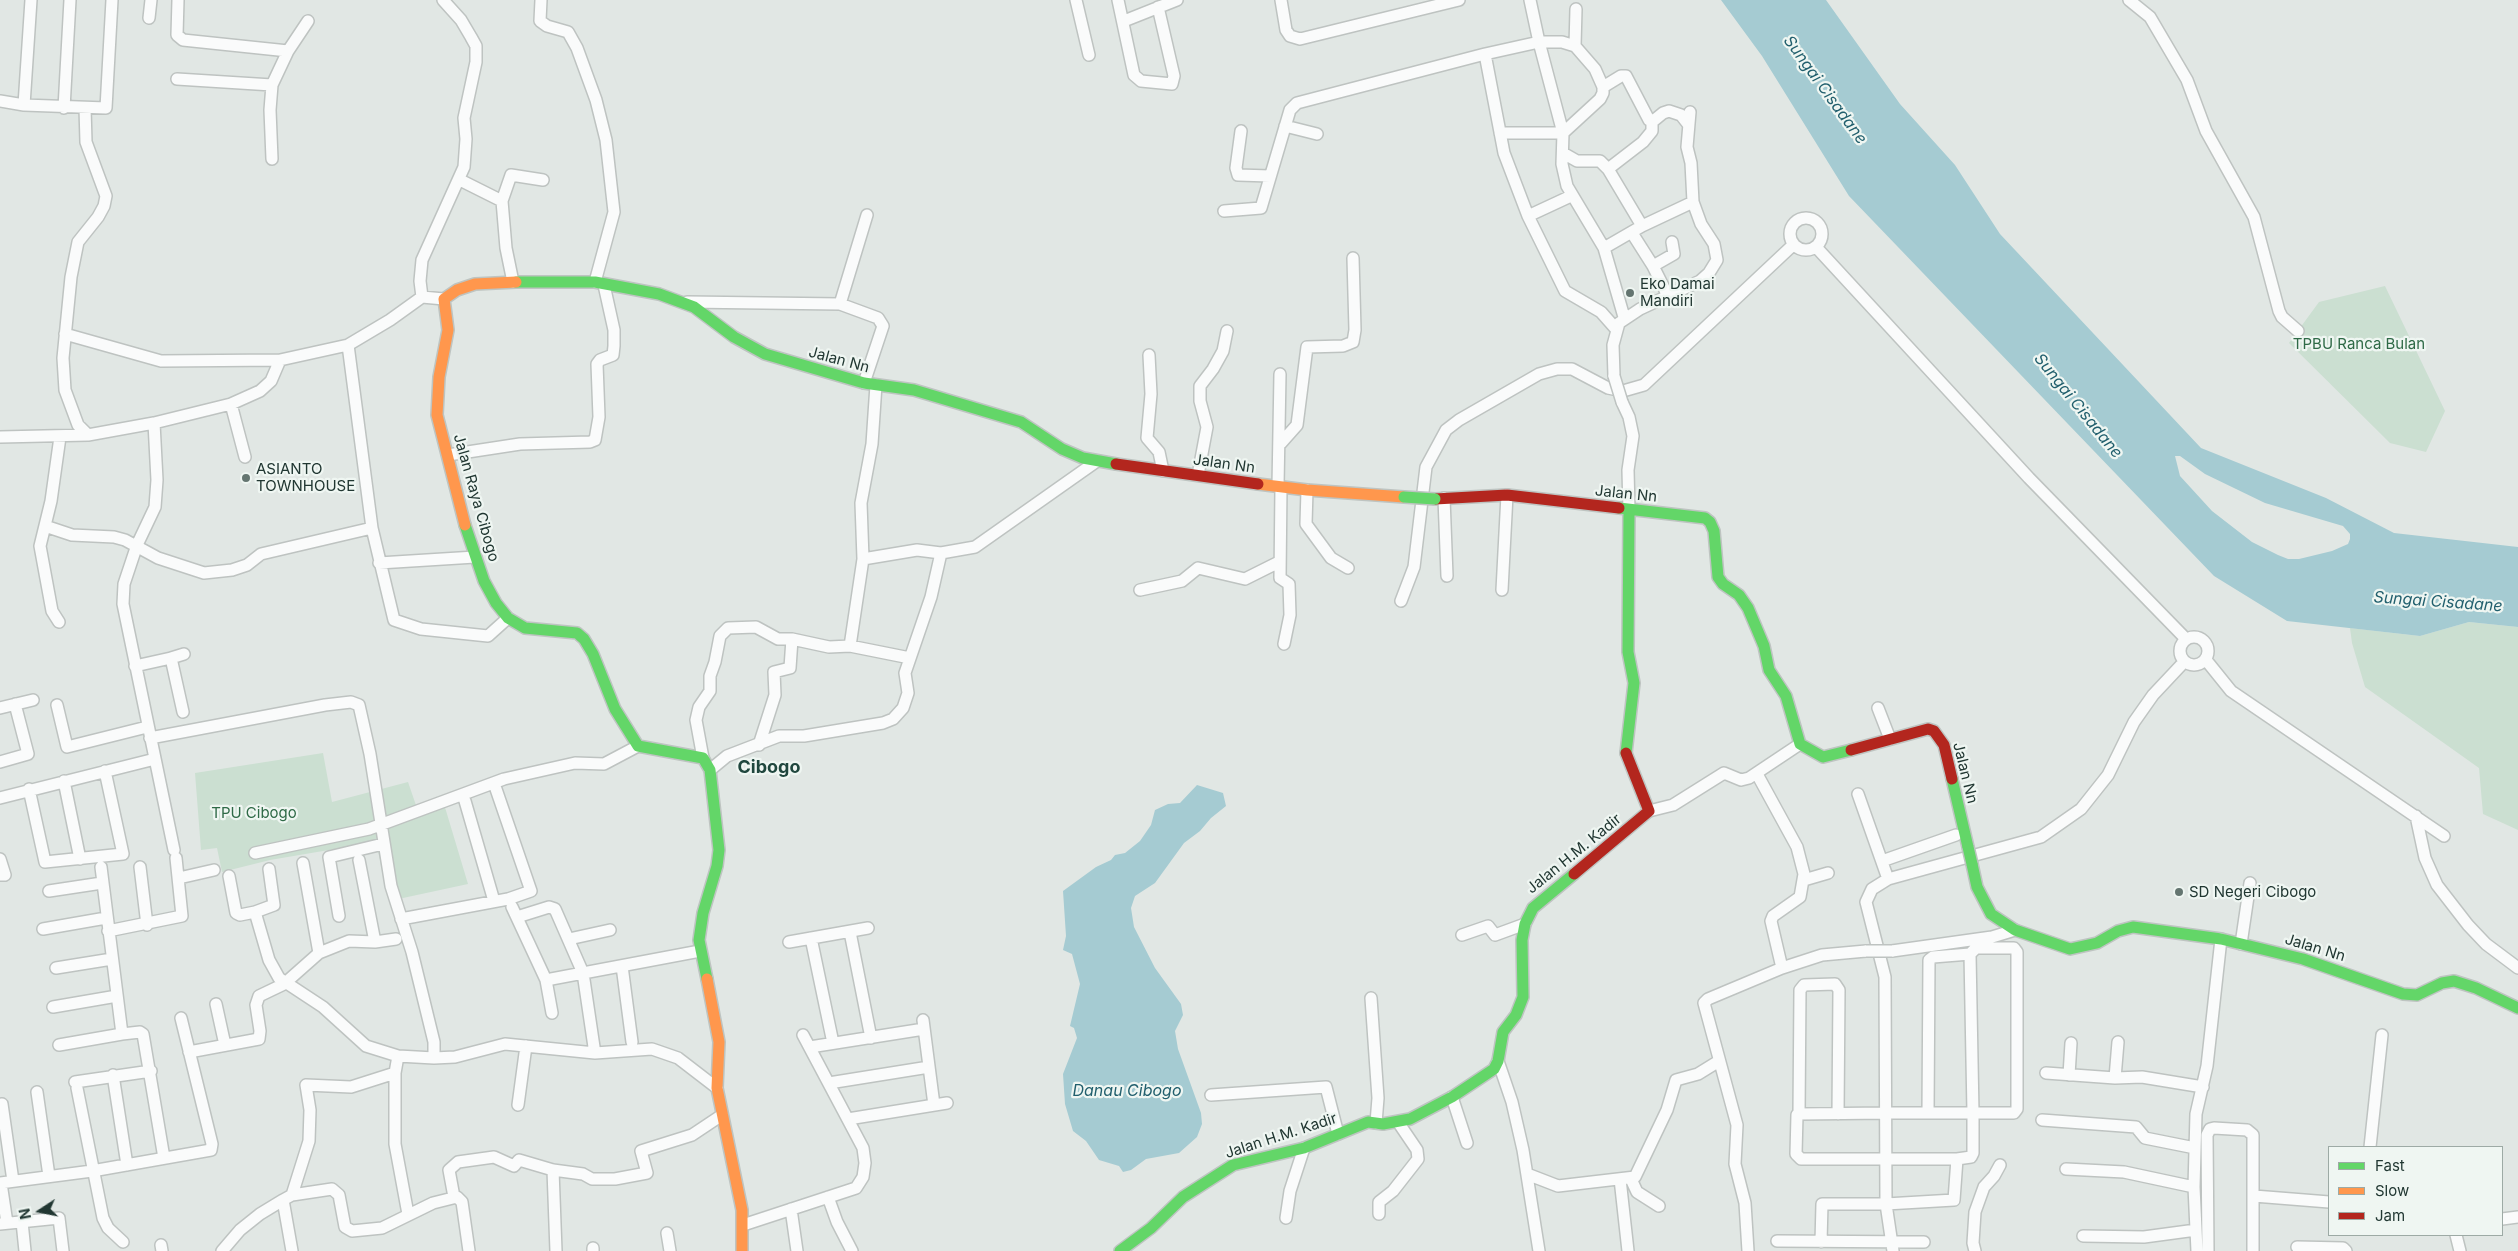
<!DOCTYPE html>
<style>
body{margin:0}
#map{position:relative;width:2518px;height:1251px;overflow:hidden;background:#e1e7e4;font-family:Inter,sans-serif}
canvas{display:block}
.legend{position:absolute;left:2328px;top:1146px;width:175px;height:90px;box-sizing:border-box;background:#eff6f2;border:1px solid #9daaa5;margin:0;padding:6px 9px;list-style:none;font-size:15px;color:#213732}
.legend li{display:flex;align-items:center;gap:10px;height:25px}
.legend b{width:25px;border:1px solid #9daaa5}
.north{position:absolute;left:15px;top:1186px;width:50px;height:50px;-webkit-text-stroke:4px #eff6f2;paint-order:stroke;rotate:259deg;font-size:14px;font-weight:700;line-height:20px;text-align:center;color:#213732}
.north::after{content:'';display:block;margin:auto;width:18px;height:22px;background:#213732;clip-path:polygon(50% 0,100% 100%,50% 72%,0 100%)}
</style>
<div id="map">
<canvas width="2518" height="1251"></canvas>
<ul class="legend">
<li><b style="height:6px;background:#63d668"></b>Fast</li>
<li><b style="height:6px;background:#ff974d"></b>Slow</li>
<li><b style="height:6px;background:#b3261e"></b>Jam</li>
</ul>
<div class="north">N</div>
</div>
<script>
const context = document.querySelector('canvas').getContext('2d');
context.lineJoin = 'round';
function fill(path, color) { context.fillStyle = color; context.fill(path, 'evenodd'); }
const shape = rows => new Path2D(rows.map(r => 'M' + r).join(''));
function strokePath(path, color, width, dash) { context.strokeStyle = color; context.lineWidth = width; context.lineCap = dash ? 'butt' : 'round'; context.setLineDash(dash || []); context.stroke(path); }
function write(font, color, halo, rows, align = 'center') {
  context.font = font + ' Inter,sans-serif'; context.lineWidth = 4.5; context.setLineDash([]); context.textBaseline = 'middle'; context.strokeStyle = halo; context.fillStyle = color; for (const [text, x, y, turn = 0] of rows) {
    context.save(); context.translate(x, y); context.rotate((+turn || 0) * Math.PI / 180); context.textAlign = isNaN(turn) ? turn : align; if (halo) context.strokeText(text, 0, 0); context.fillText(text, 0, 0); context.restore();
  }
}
const green = shape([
 [2385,286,2445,411,2426,452,2390,443,2289,343,2319,302],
 [2469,622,2518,627,2518,830,2483,814,2479,768,2365,687,2352,643,2350,628,2420,636],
 [323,753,332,802,408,782,419,814,444,804,468,884,389,901,376,842,270,860,222,872,217,848,201,850,195,773]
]);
const water = shape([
 [1721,0,1826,0,1900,104,1955,165,2000,234,2201,448,2326,498,2394,533,2518,547,2518,627,2469,622,2420,636,2287,621,2214,576,1849,196,1762,56],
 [2175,456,2180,456,2205,474,2265,503,2343,526,2350,534,2350,539,2348,544,2332,551,2299,559,2288,559,2278,555,2252,542,2212,511,2180,476],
 [1197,785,1223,793,1226,806,1211,818,1200,831,1184,843,1155,883,1135,896,1131,908,1134,927,1155,968,1181,1004,1183,1015,1175,1031,1178,1049,1201,1113,1202,1124,1197,1137,1179,1153,1146,1159,1131,1170,1123,1172,1119,1166,1099,1160,1086,1141,1073,1131,1065,1104,1063,1074,1077,1038,1074,1028,1070,1026,1080,984,1072,954,1063,950,1066,936,1063,891,1096,867,1111,860,1115,855,1125,853,1140,841,1151,825,1155,810,1168,804,1180,803]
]);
const street = shape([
 [178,0,177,35,183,40,288,51],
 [541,0,540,21,547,26,568,32,577,48,596,100,606,140,614,212,595,282],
 [1076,0,1089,55],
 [1118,0,1134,75,1141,81,1172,84,1174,76,1158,7],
 [1281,0,1286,30,1290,36,1300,39,1459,0],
 [2129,0,2150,17,2187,80,2206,131,2254,217,2279,311,2282,317,2298,331],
 [149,18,151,0],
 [1124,21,1177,0],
 [1575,46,1576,9],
 [1485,54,1539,42,1563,133,1562,164,1567,186,1604,248,1624,317],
 [177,79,272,85],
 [1603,87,1621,76,1626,76,1649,120,1652,122,1663,113,1669,111,1681,115,1688,124],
 [0,101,24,105,106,108,112,0],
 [24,105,31,0],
 [64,108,70,0],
 [85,108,86,142,106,196,104,206,98,217,78,242,71,277,63,358,65,390,78,425,88,435],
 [1285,126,1317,134],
 [1241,131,1236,168,1238,175,1270,176],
 [1500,133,1563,133,1600,99,1603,93,1603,87,1595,69,1575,46,1562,42,1539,42,1530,0],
 [1563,153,1577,161,1600,161,1608,169,1642,226],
 [272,159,270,110,272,85,288,51,308,21],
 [1608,169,1643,142,1652,131,1652,122],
 [460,180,502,201,506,248,513,282],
 [502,201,511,175,543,180],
 [1224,211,1261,208,1290,110,1297,103,1485,54,1504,153,1528,216,1565,291,1601,312,1616,329],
 [1528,216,1571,196],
 '1790 234a16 16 0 1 1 32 0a16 16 0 1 1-32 0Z',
 [1632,233,1653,266,1668,296],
 [1816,247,2029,478,2186,639],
 [1604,248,1642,226,1693,202],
 [1653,266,1674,254,1672,242],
 [422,297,420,281,422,260,464,167,466,139,464,118,476,62,476,46,471,37,461,20,443,0],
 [687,302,840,304],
 [65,334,161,361,280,360],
 [1149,355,1151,394,1147,438,1159,452,1163,471],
 [1614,376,1613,345,1619,323,1640,309,1700,281,1709,273,1717,260,1714,244,1701,224,1693,202,1691,163,1687,147,1690,112],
 [864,383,883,326,878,318,840,304,867,215],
 [1622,402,1629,417,1633,436,1628,470,1629,510],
 [231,404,245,457],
 [154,423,157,480,155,507,137,545,124,584,123,604,174,850],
 [0,437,88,435,154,423,231,404,260,391,271,381,280,360,348,345,390,320,422,297,444,299],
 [1281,443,1297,425,1307,347,1343,346,1353,342,1355,330,1353,258],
 [448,455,520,444,590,442,595,440,599,417,597,364,600,360,613,355,614,346,614,330,604,285],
 [1198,475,1207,427,1200,401,1200,386,1213,369,1223,351,1227,331],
 [1278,486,1280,374],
 [1281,487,1280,578,1289,584,1290,615,1284,644],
 [1307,490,1306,524,1331,558,1348,568],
 [1444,498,1447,576],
 [45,526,72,535,114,537,125,540,158,558,204,573,232,570,247,565,261,554,372,528,348,345],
 [372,528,394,620,421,629,488,636,508,618],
 [863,559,861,503,872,444,876,385],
 [379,563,475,557],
 [1140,590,1182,581,1198,568,1245,579,1279,562],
 [1502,590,1507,495],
 [1401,601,1414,567,1426,467,1446,430,1459,420,1539,374,1557,369,1572,369,1608,388,1623,391,1644,385,1793,245],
 [59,622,52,611,40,546,51,501,60,437],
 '2180 651a14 14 0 1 1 28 0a14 14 0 1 1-28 0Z',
 [850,646,910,658],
 [171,658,184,654],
 [2206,660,2231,691,2444,836],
 [135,666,171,658,183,712],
 [57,705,67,747,147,727],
 [0,708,33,700],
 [1878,708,1890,739],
 [150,738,325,705,351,702,359,705,370,754,391,886,412,952,434,1042,434,1058,398,1056],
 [759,745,775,695,774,672,790,668,792,639],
 [703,758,696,720,699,707,710,691,710,676,715,662,720,636,728,628,756,627,778,639,792,639,829,647,850,646,863,559,917,550,941,553,975,547,1097,461],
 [0,762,28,754,15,704],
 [710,770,727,756,779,736,804,736,883,723,893,719,903,708,908,693,905,673,931,597,941,553],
 [64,781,80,859],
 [29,789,45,862,123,854,105,771],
 [1858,794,1888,879],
 [0,798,155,759],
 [465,801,494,901],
 [1649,811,1673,805,1724,773,1741,780,1749,778,1800,744],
 [2416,816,2425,858,2437,885,2468,925,2486,944,2518,968],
 [255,853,369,829,504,779,575,763,604,764,638,746],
 [0,859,5,875,0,875],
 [359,860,375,942],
 [1882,861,1956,835],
 [303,863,319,953],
 [101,867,122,1034],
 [140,867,147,925],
 [229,876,236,913,240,915,255,912,269,960,279,978,323,1007,366,1046,398,1056,395,1073,395,1144,408,1214],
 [179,878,214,870],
 [1804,880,1828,873],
 [49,891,102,883],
 [512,907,546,980,552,1013],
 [255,912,274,905,269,869],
 [339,916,329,857,383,844],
 [517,917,549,907,555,909,583,973,594,1047],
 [401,919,508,899,531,891,496,789],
 [43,929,106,918],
 [108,931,182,916,176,858],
 [850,932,871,1038],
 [1462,935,1488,926,1495,935,1525,924],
 [811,938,833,1043],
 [569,939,610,930],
 [789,942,868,928],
 [2241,944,2250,883],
 [1892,951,1992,937,2015,930],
 [622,966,632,1042],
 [56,968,112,959],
 [1782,968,1822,955,1866,951],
 [546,980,700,951],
 [1371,998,1378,1098,1376,1123],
 [216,1004,225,1045],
 [53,1007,117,996],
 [923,1020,934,1105],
 [59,1045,122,1034,140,1032,143,1034,164,1158],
 [810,1047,924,1029],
 [189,1052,259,1039,260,1031,256,1005,259,996,284,984,319,953,349,941,375,942,396,939],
 [434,1058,455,1057,505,1044,595,1053,652,1049,678,1058,717,1088],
 [1498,1061,1512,1102,1523,1150,1539,1251],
 [2046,1073,2115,1078,2142,1077,2203,1087],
 [113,1075,127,1165],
 [2069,1075,2071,1043],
 [2115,1078,2118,1042],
 [75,1082,151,1071],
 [829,1083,929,1067],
 [77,1088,103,1218,108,1228,123,1242],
 [37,1092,49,1176],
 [1211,1095,1326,1087,1338,1134],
 [1452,1097,1467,1143],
 [2,1104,13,1181],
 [518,1105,526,1046],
 [2017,1109,2017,952,2014,948,1976,948,1970,954,1973,1113,1973,1153,1971,1157,1957,1159,1801,1159,1796,1154,1797,1115,1799,1114,1886,1113,2014,1113,2017,1109],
 [1928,1113,1929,960,1933,957,1970,954],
 [1799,1114,1800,990,1804,985,1835,984,1839,990,1838,1114],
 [848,1119,947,1103],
 [2042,1120,2136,1127,2145,1138,2195,1148],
 [2370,1147,2382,1035],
 [2066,1169,2124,1172,2194,1187],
 [553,1170,556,1251],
 [1527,1174,1558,1186,1635,1177,1667,1110,1676,1080,1698,1074,1719,1061],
 [1620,1179,1628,1251],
 [1631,1179,1637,1192,1659,1206],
 [0,1183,92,1171,211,1150,212,1144,181,1018],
 [1,1183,7,1223],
 [292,1195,309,1141,310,1110,306,1085,351,1087,395,1073],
 [2254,1196,2329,1202],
 [454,1197,449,1170,458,1162,494,1157,514,1166,519,1160,553,1170,583,1174,592,1179,615,1179,647,1173,641,1151,692,1135,722,1115],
 [828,1197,837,1222,852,1251],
 [791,1209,797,1251],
 [1379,1214,1379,1202,1393,1191,1418,1159,1417,1150,1398,1122],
 [1286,1218,1290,1191,1304,1148],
 [2502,1219,2518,1217],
 [22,1222,25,1251],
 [0,1224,59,1218,63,1251],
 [743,1225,856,1188,863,1177,865,1163,863,1148,803,1035],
 [667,1233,670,1251],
 [2456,1235,2460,1251],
 [2083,1236,2144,1237,2196,1230],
 [1777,1241,1924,1242],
 [1821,1242,1822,1204,1886,1204,1954,1200,1957,1159],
 [161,1245,162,1251],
 [2297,1247,2343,1248,2346,1251],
 [593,1248,593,1251],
 [222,1251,240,1230,260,1214,283,1200],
 [292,1251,283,1200,292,1195,332,1189,339,1195,345,1227,352,1231,382,1228,433,1203,457,1197,462,1202,469,1251],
 [1748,1251,1745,1203,1735,1164,1737,1125,1704,1003,1708,999,1782,968,1771,921,1773,916,1800,897,1804,874,1797,847,1757,774],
 [1893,1251,1886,1204,1885,977,1866,902,1872,889,1888,879,2041,837,2081,809,2108,775,2134,722,2153,695,2184,662],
 [1975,1251,1973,1243,1975,1212,1984,1187,1994,1176,2000,1165],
 [2197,1251,2194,1187,2196,1114,2207,1066,2221,939],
 [2208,1251,2207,1135,2210,1129,2214,1128,2247,1130,2253,1135,2253,1251]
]);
const fast = shape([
 [516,282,595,282,659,294,694,307,734,337,765,354,864,383,914,390,1021,422,1062,449,1083,458,1116,464],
 [1619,508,1705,518,1710,522,1714,531,1718,577,1723,584,1739,595,1748,608,1764,646,1769,670,1786,696,1800,744,1823,757,1851,750],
 [465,525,484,581,496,603,508,618,525,628,577,633,584,639,593,654,615,709,638,746,703,758,710,770,719,850,717,866,703,913,699,940,707,979],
 [1626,753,1634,683,1628,652,1629,510],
 [1952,779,1968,847],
 [1972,864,1977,887,1991,914,2015,930,2070,949,2097,943,2118,931,2133,927,2221,939,2303,959,2403,994,2417,995,2442,983,2454,981,2476,988,2518,1008],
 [1120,1251,1151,1228,1183,1197,1233,1165,1304,1148,1368,1122,1383,1124,1410,1119,1452,1097,1494,1069,1498,1061,1503,1032,1516,1015,1523,997,1522,940,1525,924,1533,908,1574,874]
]);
const slow = shape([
 [1258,484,1307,490,1404,497],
 [465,525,437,415,439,377,448,330,444,299,457,290,475,284,516,282],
 [707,979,719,1042,717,1088,742,1210,742,1251]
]);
const jam = shape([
 [1116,464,1258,484],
 [1435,499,1507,495,1619,508],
 [1851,750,1928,729,1934,731,1944,745,1952,779],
 [1574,874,1649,811,1626,753]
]);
const streetBridge = shape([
 [1614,376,1622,402],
 [1866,951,1892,951]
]);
const fastBridge = shape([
 [1404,497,1435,499],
 [1968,847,1972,864]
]);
const markers = [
 [1630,293,5,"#647570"],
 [246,478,5,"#647570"],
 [2179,892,5,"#647570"]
];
const poiNames = [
 ["Eko Damai",1640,284],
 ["Mandiri",1640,301],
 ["ASIANTO",256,469],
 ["TOWNHOUSE",256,486],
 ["SD Negeri Cibogo",2189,892]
];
const parkNames = [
 ["TPBU Ranca Bulan",2359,344],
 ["TPU Cibogo",254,813]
];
const streetNames = [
 ["Jalan Nn",839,360,15],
 ["Jalan Nn",1224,464,8],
 ["Jalan Nn",1626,494,6],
 ["Jalan Raya Cibogo",476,498,74],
 ["Jalan Nn",1965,773,76],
 ["Jalan H.M. Kadir",1574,854,-39],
 ["Jalan Nn",2315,948,17],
 ["Jalan H.M. Kadir",1281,1136,-18]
];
const waterNames = [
 ["Sungai Cisadane",1825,90,54],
 ["Sungai Cisadane",2078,406,51],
 ["Sungai Cisadane",2438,602,4],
 ["Danau Cibogo",1127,1091]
];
const quarterNames = [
 ["Cibogo",769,768]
];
fill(green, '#cbdfd1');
fill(water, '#a5cbd2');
strokePath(street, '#bec3c1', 14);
strokePath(fast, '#bec4c1', 14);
strokePath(slow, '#bec4c1', 14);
strokePath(jam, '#bec4c1', 14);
strokePath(street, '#fafbfb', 11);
strokePath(fast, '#63d668', 11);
strokePath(slow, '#ff974d', 11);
strokePath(jam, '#b3261e', 11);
strokePath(streetBridge, '#bec3c1', 14, []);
strokePath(fastBridge, '#bec4c1', 14, []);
strokePath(streetBridge, '#fafbfb', 11);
strokePath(fastBridge, '#63d668', 11);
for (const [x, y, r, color] of markers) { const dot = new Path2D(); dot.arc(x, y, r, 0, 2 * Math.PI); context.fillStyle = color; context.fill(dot); strokePath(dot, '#eff6f2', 2); }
write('15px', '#213732', '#eff6f2', poiNames, 'left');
write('15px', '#2f6a47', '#eff6f2', parkNames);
write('15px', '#213732', '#eff6f2', streetNames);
write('italic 16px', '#215f6d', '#eff6f2', waterNames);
write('bold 18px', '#20473e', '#eff6f2', quarterNames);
</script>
